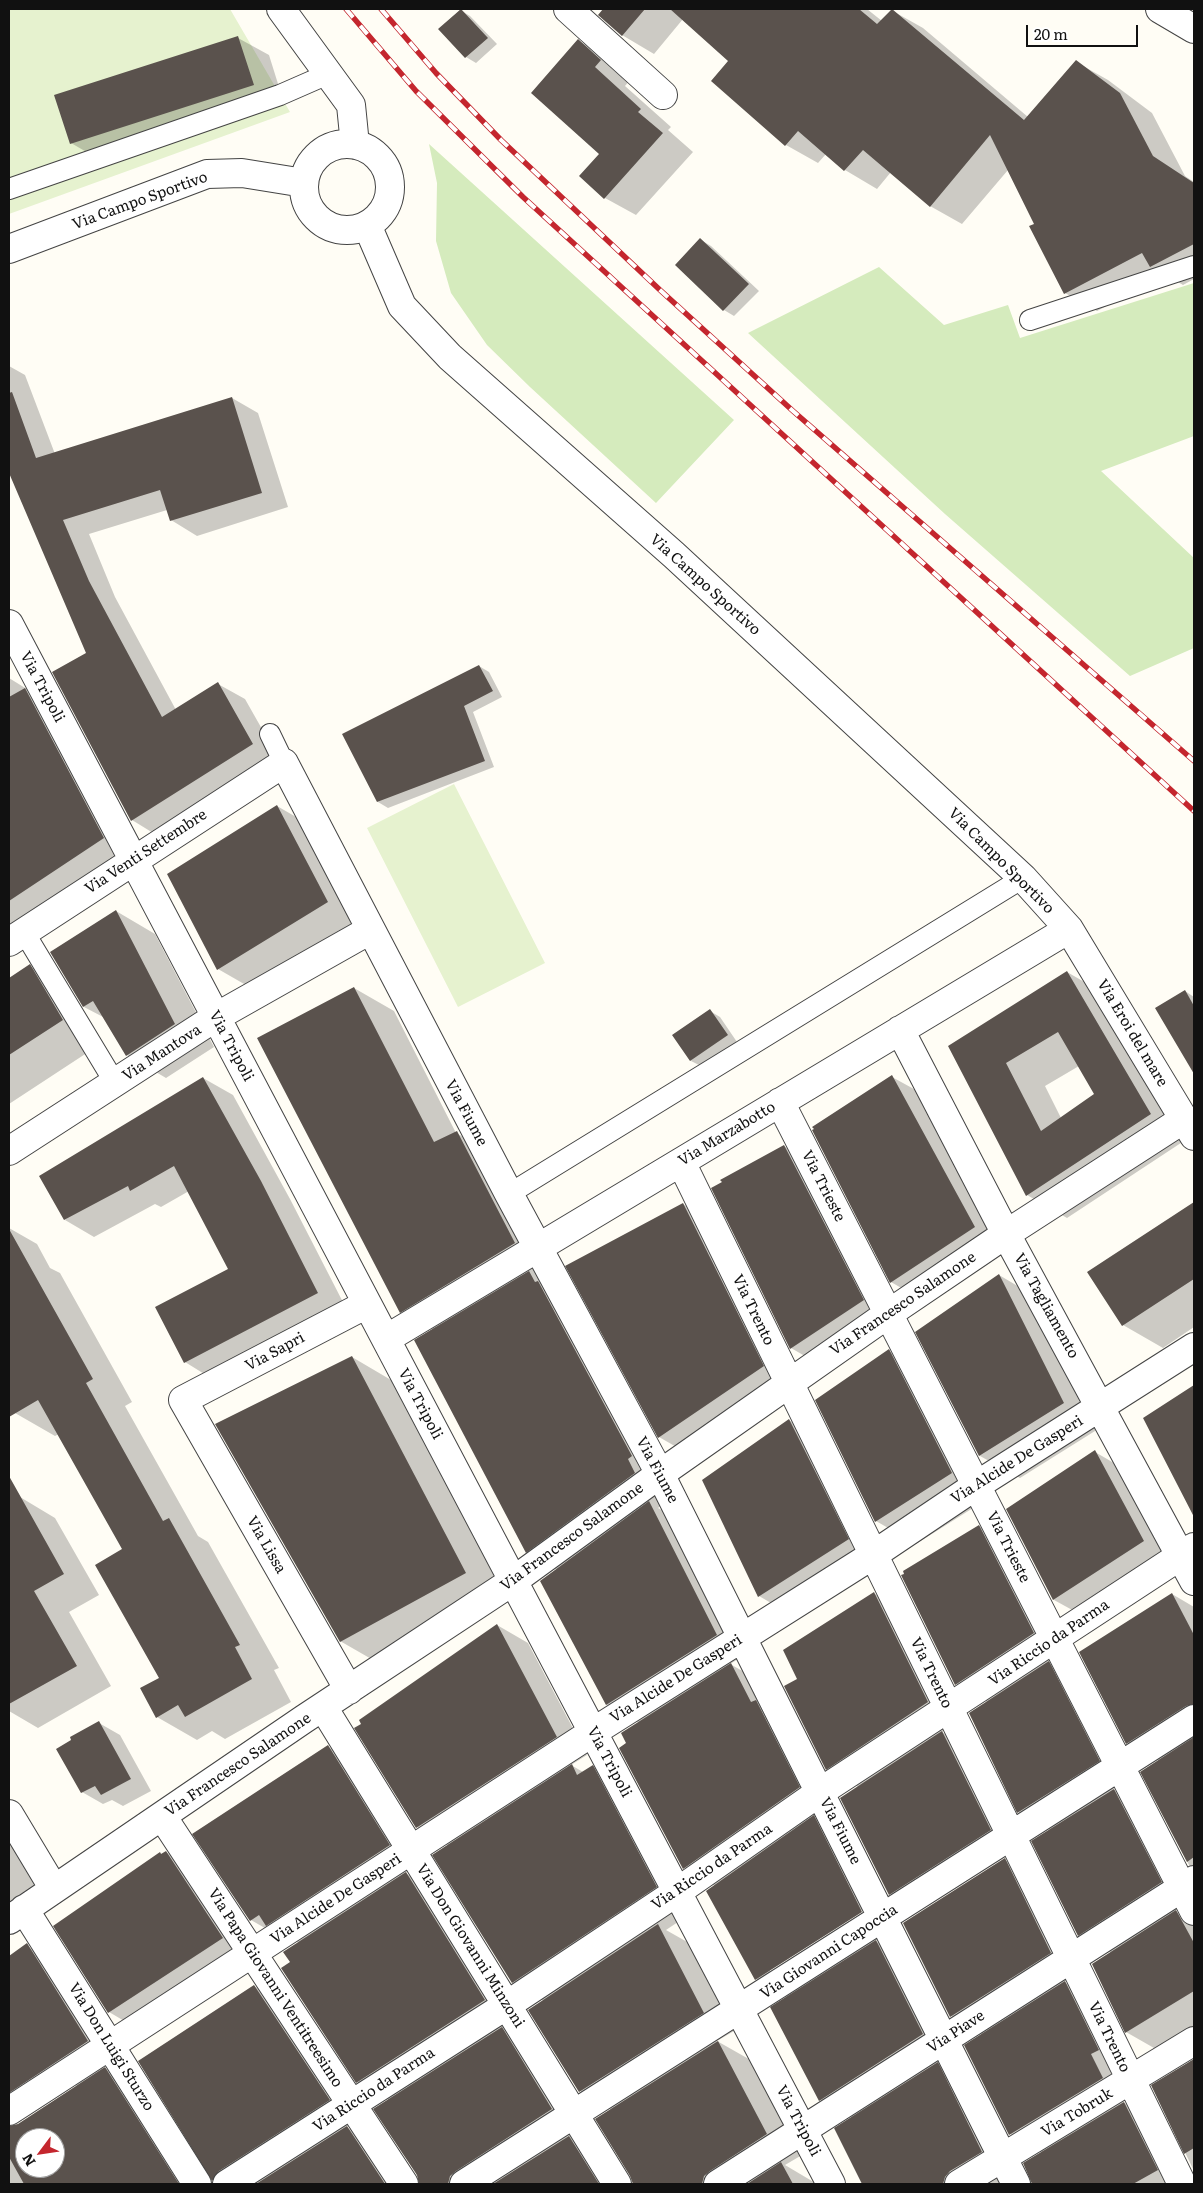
<!DOCTYPE html>
<style>
body{margin:0}
#map{position:relative;width:1203px;height:2193px;overflow:hidden;background:#fffdf5;font-family:Literata,serif}
canvas{display:block}
.frame{position:absolute;inset:0;border:10px solid #111;pointer-events:none}
.north{position:absolute;left:15px;top:2128px;width:50px;height:50px;box-sizing:border-box;background:#fff;border:1px solid #a0a0a0;border-radius:50%;rotate:239deg;font-size:14px;font-weight:700;line-height:20px;text-align:center;color:#111}
.north::after{content:'';display:block;margin:auto;width:18px;height:22px;background:#c4262e;clip-path:polygon(50% 0,100% 100%,50% 72%,0 100%)}
.scale{position:absolute;left:1026px;top:25px;width:112px;height:22px;box-sizing:border-box;border:2px solid #111;border-top:0;padding-left:6px;font-size:15px;line-height:18px;white-space:nowrap;color:#111;-webkit-text-stroke:4px #fff;paint-order:stroke}
</style>
<div id="map">
<canvas width="1203" height="2193"></canvas>
<div class="frame"></div>
<div class="north">N</div>
<div class="scale">20 m</div>
</div>
<script>
const context = document.querySelector('canvas').getContext('2d');
context.lineJoin = 'round';
function fill(path, color) { context.fillStyle = color; context.fill(path, 'evenodd'); }
const shape = rows => new Path2D(rows.map(r => 'M' + r).join(''));
function strokePath(path, color, width, dash) { context.strokeStyle = color; context.lineWidth = width; context.lineCap = dash ? 'butt' : 'round'; context.setLineDash(dash || []); context.stroke(path); }
function write(font, color, halo, rows, align = 'center') {
  context.font = font + ' Literata,serif'; context.lineWidth = 5; context.setLineDash([]); context.textBaseline = 'middle'; context.strokeStyle = halo; context.fillStyle = color; for (const [text, x, y, turn = 0] of rows) {
    context.save(); context.translate(x, y); context.rotate((+turn || 0) * Math.PI / 180); context.textAlign = isNaN(turn) ? turn : align; if (halo) context.strokeText(text, 0, 0); context.fillText(text, 0, 0); context.restore();
  }
}
const green = shape([
 [429,144,734,420,656,503,530,387,487,345,451,293,436,241,437,183],
 [879,267,944,325,1008,305,1020,338,1194,283,1194,436,1101,471,1194,558,1194,648,1130,676,945,514,748,333]
]);
const pitch = shape([
 [9,9,230,9,290,112,9,214],
 [454,784,545,963,458,1007,367,828]
]);
const shadow = shape([
 [604,9,867,9,882,21,891,10,923,28,1028,117,1076,62,1108,80,1152,113,1185,176,1194,182,1194,279,1183,285,1166,275,1097,311,1065,293,1035,224,1008,170,962,224,930,206,891,172,877,189,845,170,826,154,818,163,786,145,713,81,729,61,683,19,654,54,622,35,600,15],
 [460,10,470,16,497,44,476,63,466,57,440,29],
 [238,38,269,55,284,103,102,161,71,143],
 [579,41,610,59,631,79,625,86,671,127,668,130,693,152,636,215,605,198,601,154],
 [701,240,711,246,759,291,734,316,724,310,677,265],
 [9,366,25,375,55,454,232,398,258,413,288,507,197,536,171,520,167,510,89,534,115,597,176,710,218,684,245,699,279,759,158,836,132,820,88,654,9,470],
 [479,666,489,672,502,697,473,712,494,767,388,808,378,802],
 [9,678,30,691,138,858,24,932,9,924,9,814,12,813,9,807],
 [277,806,317,829,367,925,258,992,218,969],
 [116,911,155,934,214,1047,166,1078,127,1055,105,1018,84,1007,51,952],
 [30,966,69,989,102,1043,9,1104,9,979],
 [1067,972,1107,995,1190,1137,1067,1218,1027,1195,949,1047],
 [1079,1066,1096,1094,1061,1118,1045,1086],
 [354,988,394,1011,456,1133,497,1155,554,1266,537,1277,569,1296,674,1496,658,1508,680,1520,748,1653,730,1664,762,1682,830,1805,813,1817,845,1835,892,1930,875,1941,907,1959,954,2052,937,2063,972,2084,1016,2171,998,2182,1002,2184,864,2184,836,2129,852,2118,820,2100,788,1998,756,1979,715,1886,684,1868,628,1744,639,1723,607,1705,557,1570,526,1552,433,1330,400,1312],
 [867,1907,868,1910,770,1972,770,1969],
 [1185,991,1194,997,1194,1043,1188,1048],
 [710,1011,720,1017,737,1042,701,1066,691,1061],
 [892,1077,923,1094,1005,1245,922,1300,891,1282,815,1129],
 [203,1078,233,1095,290,1199,347,1310,214,1380,185,1362,229,1269,189,1191,161,1207,155,1204,94,1237,65,1220],
 [784,1146,815,1164,894,1318,822,1366,791,1348],
 [683,1204,723,1227,803,1390,699,1460,659,1437,567,1266],
 [1188,1208,1194,1211,1194,1327,1163,1348,1123,1325],
 [9,1228,37,1244,50,1268,60,1273,132,1402,125,1406,198,1536,208,1542,279,1668,274,1670,291,1702,225,1739,212,1731,197,1740,157,1717,160,1678,124,1550,59,1434,55,1436,15,1413,9,1401],
 [999,1275,1038,1298,1103,1426,1020,1478,980,1456,917,1332],
 [889,1351,929,1374,992,1496,916,1544,876,1521],
 [352,1357,391,1380,505,1596,380,1664,340,1641],
 [1194,1386,1194,1514,1145,1419],
 [789,1420,820,1438,879,1557,790,1614,759,1596],
 [1095,1452,1126,1470,1174,1559,1085,1617,1054,1600],
 [9,1497,12,1502,20,1497,55,1518,99,1595,69,1612,111,1686,38,1728,9,1711],
 [979,1526,1010,1544,1064,1651,1048,1662,1080,1680,1130,1779,1113,1789,1145,1808,1192,1900,1175,1911,1194,1922,1194,2031,1161,2052,1126,2032,1093,1964,1111,1953,1079,1935,1050,1830,1018,1812,987,1702,956,1684],
 [875,1594,905,1612,959,1720,942,1732,970,1748,1018,1846,918,1910,890,1894,858,1787,827,1769,799,1680],
 [1172,1594,1194,1607,1194,1868,1189,1865,1142,1772,1159,1761,1127,1743],
 [497,1625,528,1643,587,1755,571,1765,583,1772,593,1766,632,1789,696,1910,666,1930,689,1943,734,2031,717,2041,754,2062,802,2155,785,2165,817,2184,634,2184,612,2110,580,2091,544,2001,512,1982,449,1846,417,1827],
 [99,1723,120,1735,151,1791,123,1806,112,1800,103,1804,82,1792],
 [328,1747,359,1765,420,1863,405,1873,446,1896,587,2130,572,2139,604,2158,621,2184,420,2184,389,2100,357,2082,291,1962,299,1943,285,1935,282,1938,251,1920],
 [9,1800,59,1890,9,1925],
 [166,1852,206,1875,262,1961,148,2035,109,2012,160,1853,163,1855],
 [1005,1860,1036,1877,1082,1971,1064,1982,1096,2000,1134,2096,1123,2102,1158,2123,1189,2184,1033,2184,1025,2164,1042,2153,1010,2134,983,2035,951,2016],
 [26,1946,66,1969,122,2055,103,2067,140,2089,200,2184,9,2184,9,2143,77,2087,76,2085,9,2129,9,1958],
 [25,2138,55,2138,55,2168,25,2168],
 [254,1986,285,2004,360,2118,346,2127,382,2148,406,2184,220,2184,213,2180,140,2061],
 [1194,2059,1194,2171,1153,2086]
]);
const building = shape([
 [461,9,488,38,465,58,438,29],
 [603,9,645,9,622,36,598,15],
 [670,9,859,9,877,24,892,9,1024,120,1076,60,1120,93,1153,156,1194,183,1194,244,1150,267,1142,253,1064,294,1029,226,1034,224,990,135,930,207,863,150,844,171,798,131,785,146,711,81,728,61],
 [238,36,254,85,70,144,54,95],
 [578,39,601,60,595,67,641,109,638,112,663,133,604,199,579,176,599,154,531,93],
 [700,238,749,284,723,311,675,265],
 [12,392,36,458,232,397,262,493,170,521,160,490,63,520,89,581,162,717,218,682,253,744,131,821,52,672,86,653,9,473,9,393],
 [479,665,493,691,464,706,485,761,377,802,342,734],
 [25,688,104,838,9,901,9,697],
 [277,805,328,902,217,970,167,874],
 [116,910,175,1024,126,1056,93,1001,83,1007,50,952],
 [30,964,63,1020,9,1055,9,978],
 [1067,971,1151,1114,1026,1196,948,1046],
 [1058,1032,1094,1094,1041,1131,1006,1063],
 [354,987,434,1142,457,1131,515,1243,400,1313,257,1038],
 [1185,990,1194,1006,1194,1074,1155,1008],
 [710,1009,728,1035,690,1061,672,1035],
 [892,1075,975,1227,890,1283,812,1130,814,1129,812,1127],
 [203,1077,261,1181,318,1293,184,1363,155,1307,228,1269,174,1166,130,1191,128,1186,64,1220,39,1176],
 [784,1145,864,1300,790,1349,711,1188,722,1182,720,1180],
 [1194,1202,1194,1279,1122,1326,1087,1272],
 [683,1203,764,1366,658,1438,565,1266],
 [9,1229,93,1379,86,1383,163,1521,169,1518,240,1645,235,1647,252,1679,185,1717,178,1705,156,1718,140,1688,159,1678,95,1565,122,1549,38,1400,9,1417],
 [529,1271,535,1282,538,1281,632,1456,628,1459,635,1473,526,1553,414,1340],
 [999,1274,1064,1403,979,1456,915,1332],
 [889,1349,952,1473,875,1522,815,1400],
 [352,1356,466,1573,340,1642,215,1424],
 [1194,1385,1194,1517,1143,1418],
 [789,1419,849,1539,758,1597,702,1480],
 [1095,1450,1144,1541,1053,1600,1006,1509],
 [9,1476,64,1574,34,1591,77,1666,9,1704],
 [649,1501,717,1635,606,1705,540,1581],
 [979,1525,1034,1633,955,1685,901,1575,904,1574,903,1571],
 [874,1592,928,1702,826,1770,784,1686,797,1679,783,1650],
 [1172,1593,1194,1635,1194,1704,1186,1706,1126,1744,1079,1652],
 [497,1624,557,1737,416,1828,354,1728,361,1724,359,1720],
 [1049,1661,1100,1761,1017,1813,969,1713],
 [731,1663,751,1702,756,1700,800,1787,683,1869,619,1748,626,1743,621,1733],
 [99,1721,131,1779,101,1795,95,1786,81,1793,56,1749,71,1740,70,1737],
 [942,1731,991,1830,889,1895,840,1798],
 [1194,1737,1194,1857,1187,1862,1140,1772],
 [328,1745,390,1845,266,1926,259,1915,250,1921,192,1834],
 [572,1764,577,1775,593,1765,657,1887,512,1983,432,1855],
 [1114,1789,1162,1882,1078,1936,1031,1841],
 [814,1815,862,1912,755,1980,706,1891],
 [166,1851,223,1938,108,2013,53,1926,160,1852,161,1854],
 [1005,1858,1051,1953,950,2017,903,1923],
 [406,1872,485,2000,356,2083,281,1968,290,1962,283,1952],
 [1176,1910,1194,1943,1194,1991,1125,2033,1092,1964],
 [658,1924,704,2013,579,2092,528,2010],
 [876,1940,923,2034,819,2101,770,2007],
 [27,1943,88,2041,9,2093,9,1956],
 [1065,1981,1099,2050,1091,2054,1103,2078,1009,2135,964,2045],
 [254,1985,330,2100,219,2171,212,2181,138,2061],
 [502,2027,552,2109,456,2171,450,2176,448,2184,419,2184,417,2175,373,2109],
 [718,2041,767,2134,710,2171,704,2176,702,2184,633,2184,630,2176,595,2119],
 [1194,2059,1194,2148,1184,2154,1151,2085],
 [938,2062,982,2152,950,2171,945,2177,943,2184,862,2184,834,2128],
 [105,2067,179,2184,24,2184,9,2157,9,2126,18,2124],
 [25,2138,55,2138,55,2168,25,2168],
 [1124,2102,1158,2170,1133,2184,1032,2184,1023,2163],
 [347,2126,385,2184,256,2184],
 [569,2136,599,2184,493,2184],
 [781,2162,793,2184,747,2184]
]);
const service = shape([
 [9,189,280,95,328,74],
 [1030,320,1194,266],
 [270,734,284,763],
 [24,932,115,1083],
 [509,1194,1023,878]
]);
const minor = shape([
 [281,9,351,105,355,145],
 [568,9,663,95],
 [1160,9,1194,29],
 '304 187a43 43 0 1 1 86 0a43 43 0 1 1-86 0Z',
 [367,225,402,306,450,357,674,555,1023,878,1069,929,1194,1136],
 [9,249,207,174,242,173,304,183],
 [9,624,831,2184],
 [9,942,284,763,509,1194,660,1474,1016,2184],
 [900,1030,1006,1234,1194,1581],
 [780,1102,1194,1911],
 [9,1151,216,1017,370,930],
 [681,1162,1182,2184],
 [386,1339,1069,929],
 [349,1690,183,1400,367,1304],
 [323,1707,617,2184],
 [9,1814,54,1889],
 [162,1816,404,2184],
 [24,1909,197,2184],
 [9,1920,304,1719,513,1581,660,1474,888,1314,1006,1234,1184,1119],
 [9,2111,593,1732,873,1555,977,1485,1194,1347],
 [227,2184,507,2005,677,1892,820,1792,1194,1547],
 [464,2184,1194,1719],
 [718,2184,1194,1880],
 [959,2184,1194,2041]
]);
const rail = shape([
 [346,9,416,91,523,197,1194,811],
 [381,9,436,73,501,140,660,290,793,411,1194,761]
]);
const streetNames = [
 ["Via Campo Sportivo",140,201,-20],
 ["Via Campo Sportivo",705,585,42],
 ["Via Tripoli",42,687,62],
 ["Via Venti Settembre",146,852,-33],
 ["Via Campo Sportivo",1001,861,45],
 ["Via Eroi del mare",1132,1033,59],
 ["Via Tripoli",231,1046,62],
 ["Via Mantova",162,1053,-33],
 ["Via Fiume",466,1113,62],
 ["Via Marzabotto",727,1134,-31],
 ["Via Trieste",823,1186,63],
 ["Via Francesco Salamone",903,1304,-34],
 ["Via Tagliamento",1046,1306,61],
 ["Via Trento",753,1310,64],
 ["Via Sapri",275,1352,-28],
 ["Via Tripoli",420,1404,62],
 ["Via Alcide De Gasperi",1017,1460,-32],
 ["Via Fiume",657,1470,62],
 ["Via Francesco Salamone",572,1537,-36],
 ["Via Lissa",266,1545,60],
 ["Via Trieste",1008,1547,63],
 ["Via Riccio da Parma",1049,1643,-34],
 ["Via Trento",931,1673,64],
 ["Via Alcide De Gasperi",676,1679,-32],
 ["Via Tripoli",609,1762,62],
 ["Via Francesco Salamone",238,1765,-34],
 ["Via Fiume",840,1831,63],
 ["Via Riccio da Parma",712,1867,-34],
 ["Via Alcide De Gasperi",336,1899,-33],
 ["Via Don Giovanni Minzoni",470,1946,58],
 ["Via Giovanni Capoccia",829,1952,-33],
 ["Via Papa Giovanni Ventitreesimo",275,1988,57],
 ["Via Piave",956,2032,-33],
 ["Via Trento",1109,2037,64],
 ["Via Don Luigi Sturzo",111,2047,58],
 ["Via Riccio da Parma",374,2090,-33],
 ["Via Tobruk",1077,2113,-31],
 ["Via Tripoli",798,2121,62]
];
fill(green, '#d5ebbd');
fill(pitch, '#e6f2cf');
fill(shadow, '#0003');
fill(building, '#5a524d');
strokePath(service, '#444', 22);
strokePath(minor, '#444', 30);
strokePath(service, '#fff', 20);
strokePath(minor, '#fff', 28);
strokePath(rail, '#c4262e', 5.5);
strokePath(rail, '#fff', 4, [11]);
write('15px', '#111', '#fff', streetNames);
</script>
